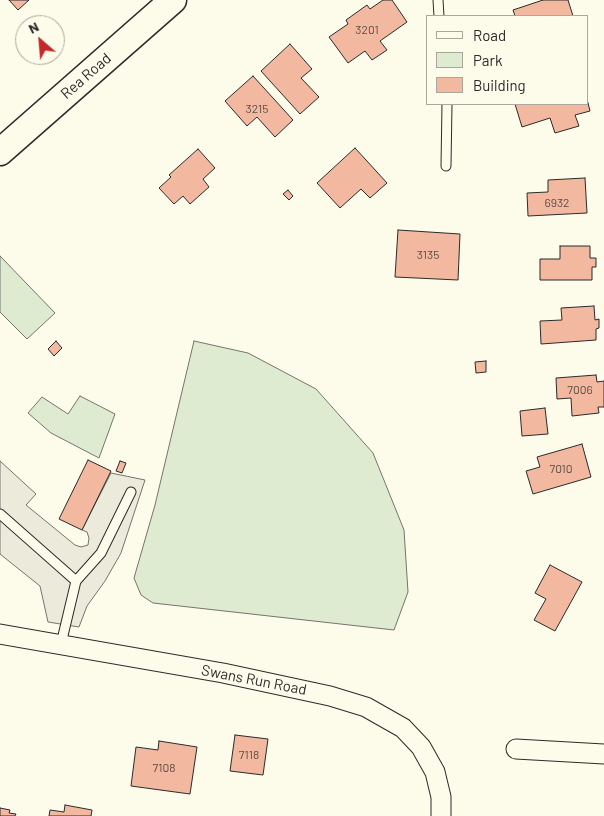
<!DOCTYPE html>
<style>
body{margin:0}
#map{position:relative;width:604px;height:816px;overflow:hidden;background:#fdfbea;font-family:Barlow,sans-serif}
canvas{display:block}
.legend{position:absolute;left:426px;top:15px;width:162px;height:90px;box-sizing:border-box;background:#fdfbea;border:1px solid #a9a89e;margin:0;padding:6px 9px;list-style:none;font-size:15px;color:#2b2b2b}
.legend li{display:flex;align-items:center;gap:10px;height:25px}
.legend b{width:25px;border:1px solid #a9a89e}
.north{position:absolute;left:15px;top:15px;width:50px;height:50px;box-sizing:border-box;background:#fdfbea;border:1px solid #a9a89e;border-radius:50%;rotate:333deg;font-size:14px;font-weight:700;line-height:20px;text-align:center;color:#2b2b2b}
.north::after{content:'';display:block;margin:auto;width:18px;height:22px;background:#c62828;clip-path:polygon(50% 0,100% 100%,50% 72%,0 100%)}
</style>
<div id="map">
<canvas width="604" height="816"></canvas>
<ul class="legend">
<li><b style="height:6px;background:#fdfbea"></b>Road</li>
<li><b style="height:14px;background:#deebd1"></b>Park</li>
<li><b style="height:14px;background:#f2b8a0"></b>Building</li>
</ul>
<div class="north">N</div>
</div>
<script>
const context = document.querySelector('canvas').getContext('2d');
context.lineJoin = 'round';
function fill(path, color) { context.fillStyle = color; context.fill(path, 'evenodd'); }
const shape = rows => new Path2D(rows.map(r => 'M' + r).join(''));
function strokePath(path, color, width, dash) { context.strokeStyle = color; context.lineWidth = width; context.lineCap = dash ? 'butt' : 'round'; context.setLineDash(dash || []); context.stroke(path); }
function write(font, color, halo, rows, align = 'center') {
  context.font = font + ' Barlow,sans-serif'; context.lineWidth = 4; context.setLineDash([]); context.textBaseline = 'middle'; context.strokeStyle = halo; context.fillStyle = color; for (const [text, x, y, turn = 0] of rows) {
    context.save(); context.translate(x, y); context.rotate((+turn || 0) * Math.PI / 180); context.textAlign = isNaN(turn) ? turn : align; if (halo) context.strokeText(text, 0, 0); context.fillText(text, 0, 0); context.restore();
  }
}
const green = shape([
 [0,256,55,313,27,339,0,312,0,256],
 [194,341,248,353,316,389,373,453,404,530,408,592,394,630,153,603,141,595,134,578,155,505,194,341],
 [80,396,115,414,99,458,51,433,28,413,42,397,68,414,80,396]
]);
const parking = shape([
 [0,461,36,494,26,505,75,545,81,547,88,545,89,538,87,532,82,530,111,473,145,480,121,553,105,581,87,606,79,627,48,622,40,586,0,554,0,461]
]);
const building = shape([
 [9,0,29,0,18,10,9,0],
 [383,0,392,0,407,22,380,41,387,50,372,60,365,51,348,63,329,37,348,24,346,20,367,5,370,9,383,0],
 [543,0,568,0,573,16,515,16,513,10,543,0],
 [290,44,312,69,301,78,319,97,300,114,261,71,290,44],
 [253,76,293,120,275,137,257,117,247,126,225,101,253,76],
 [588,103,590,111,575,115,579,126,555,133,550,118,522,127,515,104,588,103],
 [355,148,387,183,370,198,361,189,340,208,317,183,355,148],
 [198,149,215,168,203,179,209,187,190,204,183,196,174,204,159,188,171,177,169,175,198,149],
 [585,178,587,213,528,216,527,193,548,192,548,180,585,178],
 [288,190,293,196,289,200,283,194,288,190],
 [398,230,460,234,458,280,395,277,398,230],
 [560,246,590,246,590,258,596,258,596,267,592,267,592,280,540,280,540,259,560,259,560,246],
 [594,306,595,320,599,319,599,328,596,329,596,340,541,344,540,321,562,320,561,308,594,306],
 [56,341,62,348,54,356,48,349,56,341],
 [486,361,486,372,476,373,475,362,486,361],
 [596,375,597,382,604,381,604,407,598,407,599,413,572,416,571,398,557,399,556,378,596,375],
 [545,408,548,434,522,436,520,411,545,408],
 [582,444,591,477,533,494,526,471,540,467,537,457,582,444],
 [88,460,111,471,82,530,59,519,88,460],
 [120,461,126,463,122,473,116,471,120,461],
 [550,565,582,582,555,631,534,620,546,599,535,593,550,565],
 [235,735,268,739,263,775,230,771,235,735],
 [159,741,197,747,190,794,131,786,136,747,158,750,159,741],
 [65,805,92,810,91,816,49,816,50,810,64,812,65,805],
 [0,808,10,810,9,813,16,814,15,816,0,816,0,808]
]);
const service = shape([
 [438,0,439,16],
 [446,166,447,104],
 [0,514,76,581,61,644],
 [76,581,101,553,131,492]
]);
const minor = shape([
 [0,634,223,673,330,696,366,707,403,728,421,747,435,772,441,797,441,816],
 [516,749,604,754]
]);
const secondary = shape([
 [0,152,173,0]
]);
const numberNames = [
 ["3201",367,30],
 ["3215",257,109],
 ["6932",557,203],
 ["3135",428,255],
 ["7006",580,390],
 ["7010",561,469],
 ["7118",249,755],
 ["7108",164,768]
];
const streetNames = [
 ["Rea Road",86,76,-41],
 ["Swans Run Road",254,680,11]
];
fill(green, '#deebd1');
strokePath(green, '#74746e', 1);
fill(parking, '#eceadb');
strokePath(parking, '#74746e', 1);
fill(building, '#f2b8a0');
strokePath(building, '#2b2b2b', 1);
strokePath(service, '#2b2b2b', 11);
strokePath(minor, '#2b2b2b', 21);
strokePath(secondary, '#2b2b2b', 29);
strokePath(service, '#fdfbea', 9);
strokePath(minor, '#fdfbea', 19);
strokePath(secondary, '#fdfbea', 26);
write('12px', '#5d4e48', null, numberNames);
write('15px', '#2b2b2b', '#fdfbea', streetNames);
</script>
